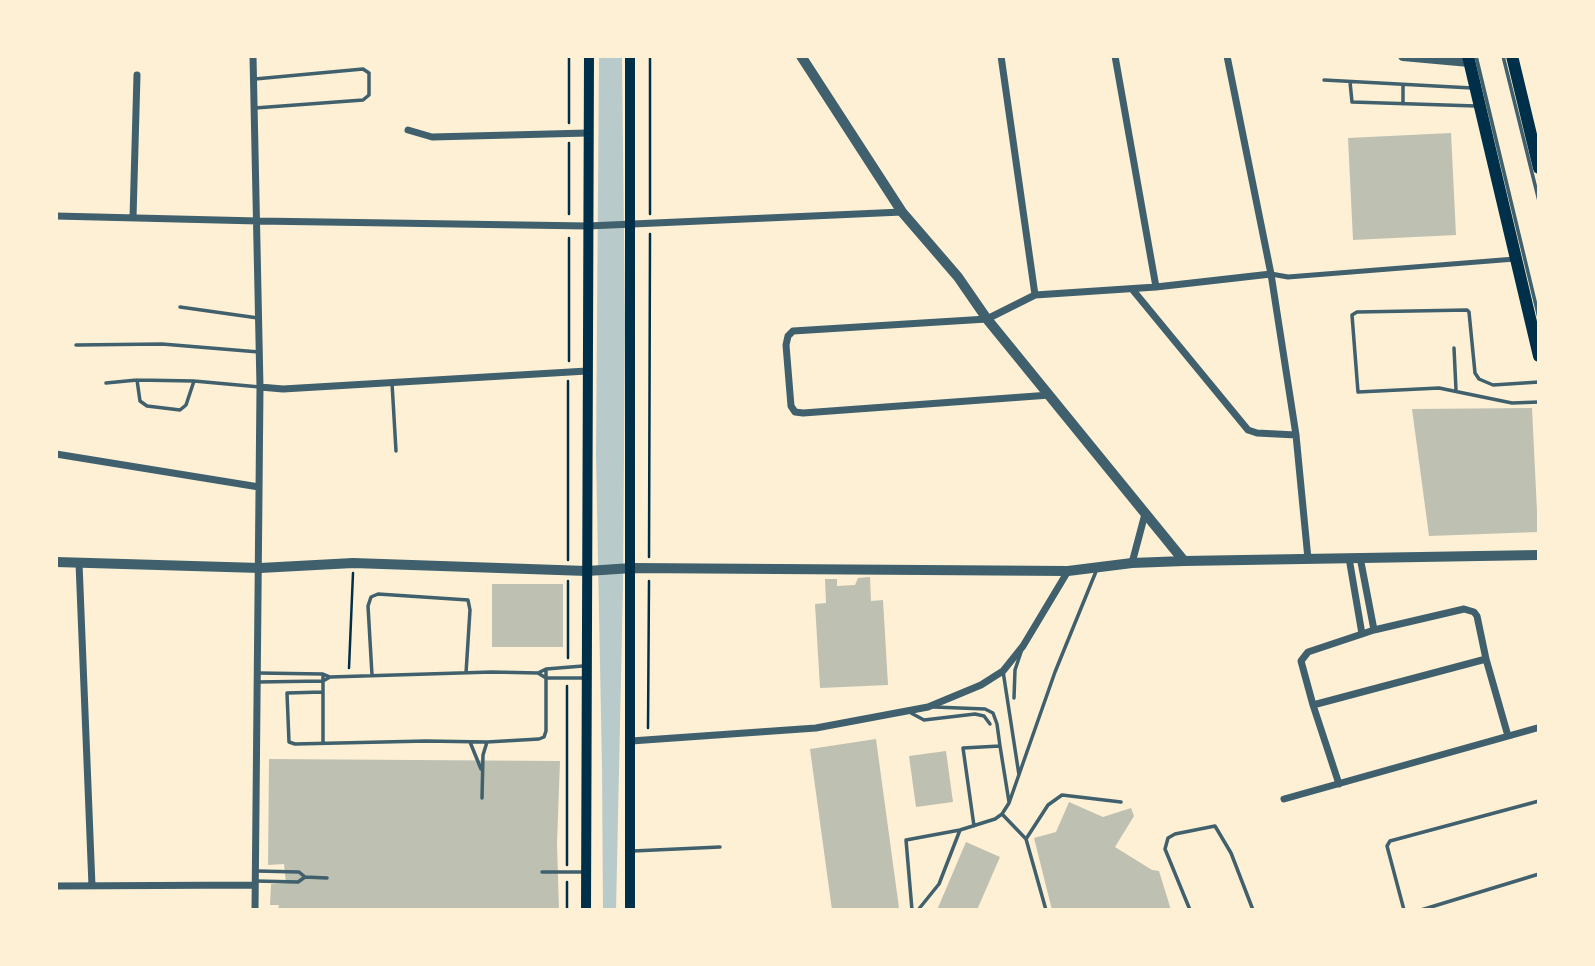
<!DOCTYPE html>
<style>
body{margin:0}
#map{position:relative;width:1595px;height:966px;overflow:hidden;background:#fdf0d5;font-family:Ubuntu,sans-serif}
canvas{display:block}
.frame{position:absolute;inset:0;border:58px solid #fdf0d5;pointer-events:none}
</style>
<div id="map">
<canvas width="1595" height="966"></canvas>
<div class="frame"></div>
</div>
<script>
const context = document.querySelector('canvas').getContext('2d');
context.lineJoin = 'round';
function fill(path, color) { context.fillStyle = color; context.fill(path, 'evenodd'); }
const shape = rows => new Path2D(rows.map(r => 'M' + r).join(''));
function strokePath(path, color, width, dash) { context.strokeStyle = color; context.lineWidth = width; context.lineCap = dash ? 'butt' : 'round'; context.setLineDash(dash || []); context.stroke(path); }
const green = shape([
 [599,56,622,56,625,323,623,586,616,910,603,910,602,768,596,455]
]);
const building = shape([
 [1451,133,1456,235,1353,240,1348,138],
 [1532,408,1538,532,1429,536,1412,409],
 [870,577,871,601,883,600,888,685,820,688,815,604,826,603,825,579,837,579,837,586,855,585,858,578],
 [492,584,563,584,563,647,492,647],
 [876,739,899,908,881,910,832,910,810,749],
 [946,751,953,802,916,807,909,756],
 [269,759,560,761,557,844,559,910,278,910,279,905,270,905,271,884,286,883,284,864,268,865],
 [1069,802,1103,817,1131,808,1134,816,1115,847,1152,870,1159,871,1171,910,1052,910,1034,838,1056,832],
 [966,842,1000,857,977,910,937,910]
]);
const path = shape([
 [569,123,569,56],
 [569,214,569,143],
 [650,214,650,56],
 [569,361,569,238],
 [649,557,650,234],
 [568,560,568,381],
 [568,658,568,581],
 [349,668,353,573],
 [648,728,649,581],
 [567,865,567,686],
 [567,910,567,882]
]);
const service = shape([
 [1476,56,1539,318],
 [1503,56,1539,201],
 [255,79,363,69,369,73,369,95,363,100,255,108],
 [1324,80,1472,88],
 [1350,82,1352,102,1476,106],
 [1403,85,1403,104],
 [180,307,258,318],
 [76,345,162,344,259,352],
 [1454,348,1456,390],
 [137,380,140,401,147,406,180,410,186,405,194,381],
 [1539,382,1493,385,1479,379,1475,373,1469,312,1467,310,1357,312,1352,315,1358,392,1439,388,1512,403,1539,402],
 [106,383,137,380,194,381,260,387],
 [392,383,396,451],
 [1003,671,1019,775],
 [258,673,323,674,330,677,492,672,538,673,546,678,585,678],
 [538,673,546,669,583,666],
 [323,674,323,743],
 [372,675,368,606,371,597,378,594,468,600,470,610,466,673],
 [257,682,323,681,330,677],
 [323,692,287,693,289,742,295,744,426,741,487,742,539,739,544,737,546,731,546,669],
 [1014,698,1015,670,1021,652],
 [934,707,985,709,993,713,997,724,1000,746],
 [911,713,924,720,975,714,984,716,990,724],
 [470,742,481,769],
 [482,798,483,755,487,742],
 [1002,814,1026,839,1046,910],
 [974,826,963,748,1000,746,1009,802],
 [1026,839,1048,805,1062,795,1121,802],
 [633,851,720,847],
 [257,871,299,872,305,877],
 [542,872,584,872],
 [256,881,298,882,305,877,327,878],
 [912,910,906,840,960,830,995,819,1002,814,1009,803,1055,672,1097,569],
 [918,910,939,884,960,830],
 [1190,910,1165,849,1168,838,1175,834,1215,826,1231,853,1253,910],
 [1404,910,1387,846,1390,841,1539,801],
 [1421,910,1539,874]
]);
const pedestrian = shape([
 [1271,274,1288,277,1515,259]
]);
const minor = shape([
 [253,56,260,387,255,910],
 [1001,56,1035,295],
 [1115,56,1156,287],
 [1227,56,1271,274,1296,435,1308,559],
 [408,130,432,137,588,133],
 [56,216,258,221,588,226,902,212],
 [133,218,137,75],
 [1132,289,1248,430,1257,433,1296,435],
 [260,387,283,389,587,371],
 [1050,395,803,413,795,412,791,406,786,345,788,336,793,331,987,319,1035,295,1156,287,1271,274],
 [56,454,259,487],
 [1360,557,1374,630],
 [1349,558,1362,634],
 [79,563,92,886],
 [1132,563,1145,514],
 [1313,705,1486,659],
 [631,741,816,728,928,707,981,685,1003,671,1023,646,1068,571],
 [1339,784,1313,705,1301,661,1308,652,1374,630,1464,609,1474,612,1477,616,1486,659,1508,736],
 [1284,799,1537,728],
 [56,886,255,885]
]);
const tertiary = shape([
 [801,56,902,212,958,277,987,319,1184,561],
 [1403,56,1469,62],
 [56,562,260,568,353,563,587,571,632,568,1068,571,1132,563,1184,561,1539,555]
]);
const secondary = shape([
 [630,56,630,910],
 [586,910,589,56]
]);
const primary = shape([
 [1468,56,1539,356],
 [1512,56,1539,168]
]);
fill(green, '#b9caca');
fill(building, '#bec0b2');
strokePath(path, '#003049', 2.5);
strokePath(service, '#3f606c', 3.5);
strokePath(pedestrian, '#3f606c', 5);
strokePath(minor, '#3f606c', 7);
strokePath(tertiary, '#3f606c', 10);
strokePath(secondary, '#003049', 10);
strokePath(primary, '#003049', 12);
</script>
